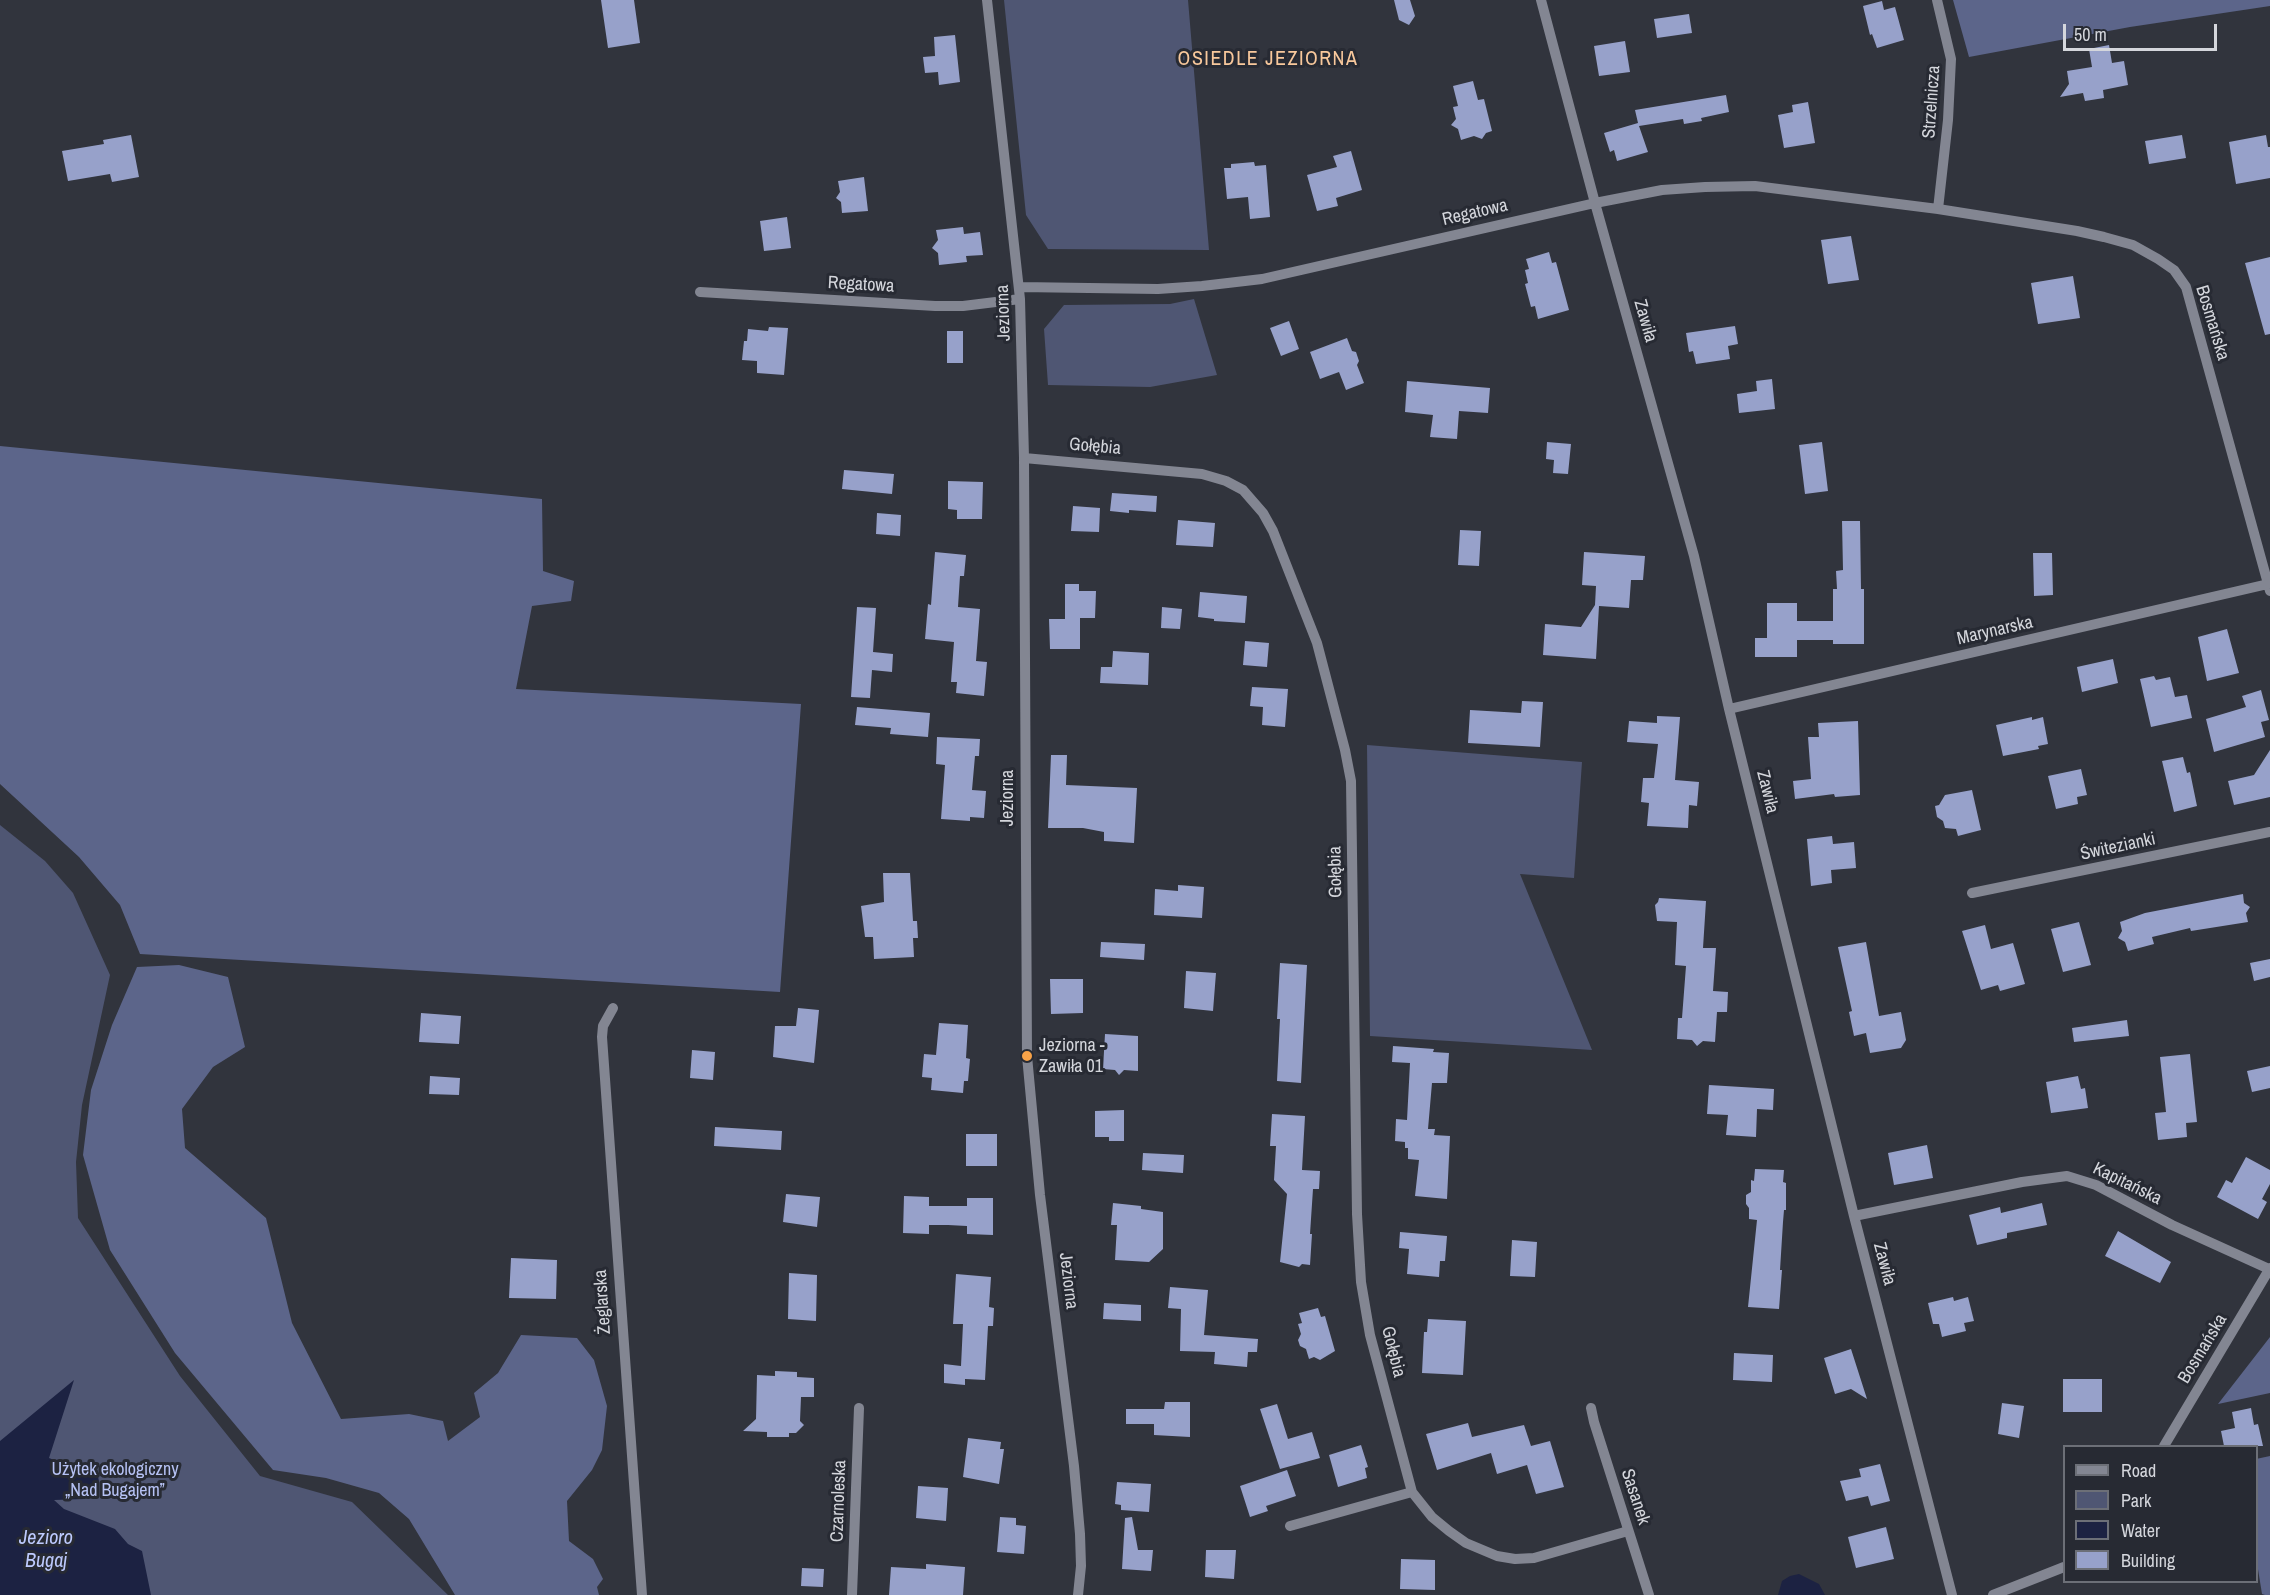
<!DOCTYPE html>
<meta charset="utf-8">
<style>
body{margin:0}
#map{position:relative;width:2270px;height:1595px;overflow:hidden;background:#31343d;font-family:"Archivo Narrow",sans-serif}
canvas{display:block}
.legend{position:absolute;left:2063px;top:1445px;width:195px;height:138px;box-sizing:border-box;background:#272a33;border:2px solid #6c6f77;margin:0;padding:8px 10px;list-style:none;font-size:18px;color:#d4d6dc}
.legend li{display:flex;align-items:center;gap:12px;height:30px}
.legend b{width:30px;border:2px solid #6c6f77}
.scale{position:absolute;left:2063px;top:24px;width:154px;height:27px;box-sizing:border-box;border:3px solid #d4d6dc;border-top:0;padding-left:8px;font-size:18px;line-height:21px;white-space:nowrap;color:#d4d6dc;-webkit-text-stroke:4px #272a33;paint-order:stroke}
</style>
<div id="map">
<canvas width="2270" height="1595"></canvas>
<ul class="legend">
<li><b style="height:8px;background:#838692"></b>Road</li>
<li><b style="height:16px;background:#4f5673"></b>Park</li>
<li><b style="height:16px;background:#1c2242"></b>Water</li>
<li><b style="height:16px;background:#97a1ca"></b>Building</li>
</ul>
<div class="scale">50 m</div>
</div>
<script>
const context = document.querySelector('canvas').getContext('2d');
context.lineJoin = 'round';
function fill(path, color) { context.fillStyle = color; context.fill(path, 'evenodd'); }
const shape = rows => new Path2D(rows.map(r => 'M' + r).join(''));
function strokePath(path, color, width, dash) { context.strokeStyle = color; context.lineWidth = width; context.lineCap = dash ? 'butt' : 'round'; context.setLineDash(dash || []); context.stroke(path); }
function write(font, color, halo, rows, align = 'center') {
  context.font = font + ' "Archivo Narrow",sans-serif'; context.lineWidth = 6; context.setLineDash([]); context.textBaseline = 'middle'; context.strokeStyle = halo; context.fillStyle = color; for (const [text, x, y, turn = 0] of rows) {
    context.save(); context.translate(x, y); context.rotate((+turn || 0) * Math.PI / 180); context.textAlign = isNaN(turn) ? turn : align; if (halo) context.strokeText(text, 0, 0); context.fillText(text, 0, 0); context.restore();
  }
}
const green = shape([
 [1004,0,1188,0,1209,250,1048,249,1026,215],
 [1194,299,1217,375,1150,387,1048,385,1044,329,1064,305,1170,304],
 [1367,745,1582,762,1574,878,1520,874,1592,1050,1370,1036],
 [0,825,45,861,73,893,110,975,82,1105,76,1162,78,1218,180,1376,260,1476,352,1502,448,1595,0,1595]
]);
const forest = shape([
 [1953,0,2270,0,2270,6,2130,27,1969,57],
 [0,446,542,499,543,571,574,581,571,601,532,606,516,689,801,704,780,992,140,954,120,905,79,857,0,784],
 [179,965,228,977,245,1047,213,1067,182,1109,185,1148,266,1218,292,1323,341,1419,409,1414,443,1421,448,1441,480,1417,474,1393,498,1373,521,1335,577,1338,594,1360,607,1406,602,1450,592,1470,567,1501,569,1541,593,1559,603,1579,597,1587,599,1595,455,1595,409,1519,379,1493,326,1478,273,1470,175,1353,110,1250,83,1155,91,1090,112,1025,137,967],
 [2270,1337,2270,1393,2218,1404],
 [2270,1456,2270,1595,2265,1595,2262,1594,2257,1563,2256,1459]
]);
const water = shape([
 [74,1380,49,1458,64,1464,96,1464,99,1482,84,1499,54,1500,64,1509,115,1529,128,1544,142,1551,151,1595,0,1595,0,1441],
 [1799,1574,1819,1584,1825,1595,1778,1595,1782,1581,1790,1576]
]);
const building = shape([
 [601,0,634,0,640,43,608,48],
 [1394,0,1410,0,1415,16,1409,25,1399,20],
 [1882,1,1884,10,1895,7,1904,40,1877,48,1872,34,1870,35,1863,6],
 [1689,14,1692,33,1657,38,1654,19],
 [955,35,960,82,939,85,938,72,925,73,923,57,935,56,934,37],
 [1625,41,1630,72,1599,76,1594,46],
 [2109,45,2112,63,2124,61,2128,85,2103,90,2104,98,2085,101,2083,93,2060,97,2069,84,2067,71,2092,67,2089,49],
 [1473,81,1478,100,1484,99,1492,131,1486,133,1482,139,1474,136,1461,140,1458,129,1451,125,1456,119,1453,107,1458,106,1453,86],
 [1726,95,1729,112,1701,118,1702,121,1684,124,1683,119,1639,126,1648,152,1617,161,1614,150,1610,152,1604,133,1638,123,1635,110],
 [1808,102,1815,143,1784,148,1778,115,1793,112,1792,105],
 [131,135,139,177,112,182,110,174,68,181,62,151,104,144,103,140],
 [2182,135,2186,158,2149,164,2145,141],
 [2266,135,2268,147,2270,147,2270,178,2236,184,2229,142],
 [1351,151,1362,190,1336,198,1338,206,1317,211,1307,175,1337,167,1333,156],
 [1254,162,1255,166,1266,165,1270,217,1250,219,1248,197,1227,199,1224,168,1231,168,1231,164],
 [864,177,868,211,842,213,841,202,836,198,840,192,838,181],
 [787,217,791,248,764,251,760,221],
 [963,227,964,234,980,232,983,255,966,256,967,262,939,265,938,253,932,248,938,240,936,230],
 [1851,236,1859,280,1828,284,1821,240],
 [1549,252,1552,263,1556,262,1569,310,1538,319,1535,306,1531,307,1525,284,1528,283,1525,270,1529,269,1526,259],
 [2270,257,2270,334,2265,335,2245,263],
 [2073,276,2080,318,2038,324,2031,283],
 [1289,321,1299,349,1281,356,1270,328],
 [1735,326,1738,344,1728,346,1730,359,1696,364,1693,351,1689,352,1686,333],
 [769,327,788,328,784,375,757,373,757,361,742,360,744,341,747,341,748,329,768,331],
 [947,331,963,331,963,363,947,363],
 [1347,338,1352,351,1356,352,1359,361,1357,365,1364,383,1346,390,1339,372,1320,379,1310,352],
 [1772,379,1775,409,1739,413,1737,394,1757,391,1756,381],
 [1407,381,1490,388,1488,413,1459,411,1457,439,1430,437,1433,415,1405,412],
 [1547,442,1571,444,1568,474,1553,473,1554,460,1546,459],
 [1822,442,1828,491,1805,494,1799,445],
 [844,470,894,474,892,494,842,489],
 [948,481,983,482,982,519,957,519,957,510,948,509],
 [1112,493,1157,496,1156,512,1129,510,1129,513,1110,511],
 [1073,506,1100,508,1099,532,1071,531],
 [877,513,901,515,900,536,876,534],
 [1178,520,1215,523,1213,547,1176,545],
 [1842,521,1860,521,1861,589,1864,589,1864,644,1833,644,1833,640,1797,640,1797,657,1755,657,1755,638,1767,638,1767,603,1797,603,1797,621,1833,621,1833,589,1837,589,1836,571,1843,570],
 [1460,530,1481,531,1479,566,1458,565],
 [935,552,966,555,964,576,960,576,958,607,980,609,976,661,987,662,984,696,956,693,957,682,951,682,954,642,925,639,928,604,931,605],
 [1584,552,1645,556,1643,580,1631,580,1629,608,1599,606,1596,659,1543,655,1545,624,1581,627,1595,605,1596,586,1582,585],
 [2033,553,2052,553,2053,595,2034,596],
 [1065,584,1079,584,1079,591,1096,591,1095,618,1080,618,1080,649,1050,649,1049,619,1065,619],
 [1200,592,1247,596,1245,623,1214,621,1214,619,1198,617],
 [857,607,876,608,873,652,893,654,892,672,872,670,870,698,851,697],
 [1162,607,1182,609,1180,629,1161,628],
 [2227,629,2239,673,2207,681,2198,637],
 [1245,641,1269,643,1267,667,1243,665],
 [1113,651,1149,653,1148,685,1100,683,1101,667,1112,667],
 [2113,659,2118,683,2082,692,2077,667],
 [2154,676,2156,680,2170,677,2175,697,2187,695,2192,718,2151,727,2140,679],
 [1252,687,1288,689,1285,727,1262,725,1263,707,1250,706],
 [2261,690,2269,720,2261,722,2265,737,2214,752,2206,719,2246,707,2242,696],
 [1522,701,1543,702,1540,747,1468,743,1470,710,1521,713],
 [857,707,930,713,928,737,890,734,891,728,855,725],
 [1657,716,1680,717,1675,780,1699,782,1697,806,1689,805,1688,828,1647,826,1649,803,1641,802,1643,778,1654,778,1658,744,1627,742,1629,721,1657,723],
 [2032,717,2032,720,2043,717,2048,744,2038,746,2039,749,2003,756,1996,725],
 [1858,721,1860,795,1835,797,1834,794,1795,799,1793,781,1811,779,1808,737,1819,737,1818,723],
 [937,737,980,739,979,756,975,756,972,790,986,791,984,818,970,817,970,821,941,819,945,765,936,764],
 [2270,750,2270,797,2234,805,2228,781,2254,775],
 [1051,755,1067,755,1066,785,1137,788,1134,843,1104,841,1104,832,1083,828,1048,828],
 [2183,757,2187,773,2190,772,2197,806,2174,812,2162,761],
 [2081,769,2087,795,2077,797,2078,804,2056,809,2048,776],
 [1972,790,1981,830,1958,836,1956,829,1945,828,1943,821,1937,817,1935,806,1939,805,1945,795],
 [1832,836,1833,844,1854,842,1856,868,1831,870,1832,883,1811,886,1807,839],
 [883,873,910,873,913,921,917,921,918,938,913,938,914,957,874,959,873,937,865,937,861,906,884,902],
 [1178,885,1204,887,1202,918,1154,915,1155,889,1178,891],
 [2243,894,2244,903,2250,907,2246,913,2248,922,2191,931,2190,928,2152,937,2154,944,2128,951,2125,942,2118,938,2122,931,2120,922,2145,913],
 [1659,898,1706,901,1703,948,1716,948,1713,991,1728,992,1727,1012,1717,1012,1715,1042,1703,1041,1697,1046,1692,1040,1677,1039,1678,1018,1682,1018,1686,966,1675,965,1677,922,1657,921,1655,905,1658,902],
 [2079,922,2091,965,2063,972,2051,929],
 [1985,925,1991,949,2013,943,2025,984,2000,991,1998,985,1981,990,1962,931],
 [1101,942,1145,944,1144,960,1100,957],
 [1866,942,1879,1016,1901,1012,1906,1040,1901,1048,1870,1053,1866,1033,1854,1036,1849,1012,1852,1011,1838,947],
 [2270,959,2270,977,2254,981,2250,963],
 [1280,963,1307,965,1301,1083,1277,1081,1280,1019,1277,1019],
 [1186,971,1216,973,1213,1011,1184,1008],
 [1050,979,1083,979,1083,1013,1051,1014],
 [798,1008,819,1010,814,1063,773,1057,775,1026,796,1026],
 [421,1013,461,1016,459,1044,419,1042],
 [2127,1020,2129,1036,2074,1042,2072,1028],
 [939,1023,968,1025,966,1058,970,1059,968,1081,964,1081,963,1093,931,1090,932,1078,922,1077,924,1054,936,1055],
 [1105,1034,1138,1036,1138,1071,1124,1070,1119,1075,1115,1070,1103,1069],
 [1393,1046,1434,1049,1433,1052,1449,1053,1447,1083,1432,1083,1428,1129,1435,1129,1434,1135,1450,1136,1447,1199,1415,1196,1419,1160,1408,1159,1408,1148,1405,1148,1405,1142,1395,1141,1396,1119,1407,1120,1410,1063,1392,1062],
 [692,1050,715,1052,713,1080,690,1078],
 [2190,1054,2197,1122,2186,1123,2187,1137,2158,1140,2155,1113,2166,1112,2160,1057],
 [2270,1066,2270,1088,2252,1092,2247,1071],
 [430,1076,460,1078,459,1095,429,1094],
 [2078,1076,2081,1089,2085,1088,2088,1108,2051,1113,2046,1082],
 [1709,1085,1774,1089,1773,1110,1757,1109,1756,1137,1726,1135,1728,1115,1707,1114],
 [1124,1110,1124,1141,1109,1141,1109,1137,1095,1137,1095,1111],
 [1272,1114,1305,1116,1302,1170,1320,1171,1319,1189,1313,1189,1310,1234,1312,1234,1310,1265,1302,1264,1299,1267,1280,1262,1287,1194,1274,1180,1276,1146,1270,1146],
 [715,1127,782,1131,781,1150,714,1146],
 [966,1134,997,1134,997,1166,966,1166],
 [1927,1145,1933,1178,1894,1185,1888,1153],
 [1143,1153,1184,1155,1183,1173,1142,1170],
 [2246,1157,2270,1170,2270,1184,2262,1199,2267,1202,2258,1219,2217,1197,2226,1180,2232,1183],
 [1755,1169,1784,1170,1783,1182,1786,1183,1786,1210,1784,1210,1783,1222,1780,1270,1782,1270,1779,1309,1748,1307,1757,1220,1749,1219,1749,1208,1746,1204,1746,1195,1751,1192,1751,1180,1754,1181],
 [786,1194,820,1197,817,1227,783,1222],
 [904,1196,929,1197,929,1206,967,1206,967,1198,993,1198,993,1235,967,1234,967,1226,948,1225,929,1225,929,1234,903,1233],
 [1113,1203,1141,1206,1141,1209,1163,1212,1163,1249,1149,1262,1115,1260,1117,1225,1111,1225],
 [2042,1203,2047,1225,2007,1233,2007,1238,1977,1245,1969,1215,2000,1207,2001,1213],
 [2118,1231,2171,1262,2160,1283,2105,1256],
 [1400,1232,1447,1236,1445,1261,1440,1261,1439,1277,1407,1274,1409,1249,1399,1248],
 [1512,1240,1537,1242,1535,1277,1510,1276],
 [511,1258,557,1260,556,1299,509,1298],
 [789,1273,817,1275,816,1321,788,1319],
 [956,1274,991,1277,989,1307,994,1308,993,1326,988,1326,985,1380,965,1379,965,1385,944,1383,944,1364,961,1366,963,1324,953,1324],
 [1170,1287,1208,1290,1204,1335,1258,1339,1257,1352,1248,1352,1247,1367,1214,1364,1215,1352,1180,1351,1181,1309,1168,1308],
 [1953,1297,1954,1301,1968,1297,1974,1321,1964,1323,1966,1331,1942,1337,1939,1324,1933,1324,1928,1303],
 [1104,1303,1141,1305,1141,1321,1103,1319],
 [1318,1308,1321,1317,1325,1316,1335,1351,1320,1360,1314,1357,1309,1359,1306,1349,1300,1346,1298,1340,1301,1334,1298,1324,1302,1323,1299,1313],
 [1428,1319,1466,1321,1463,1375,1422,1373,1424,1332,1427,1332],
 [1851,1349,1867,1399,1851,1389,1835,1394,1824,1358],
 [1734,1353,1773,1355,1772,1382,1733,1380],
 [775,1371,797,1372,797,1377,814,1378,814,1397,801,1397,800,1421,804,1425,796,1433,789,1433,789,1437,767,1437,767,1432,743,1431,756,1419,757,1375,775,1376],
 [2063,1379,2102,1379,2102,1412,2063,1412],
 [1165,1402,1190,1402,1190,1437,1154,1435,1154,1424,1126,1424,1126,1409,1164,1409],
 [2002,1403,2024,1406,2019,1438,1998,1434],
 [1277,1404,1288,1439,1312,1432,1320,1458,1280,1469,1260,1409],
 [2251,1408,2254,1425,2258,1424,2263,1446,2224,1446,2221,1431,2235,1428,2232,1412],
 [1468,1423,1472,1437,1524,1425,1531,1446,1550,1441,1564,1487,1536,1494,1527,1465,1497,1474,1491,1453,1437,1470,1426,1434],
 [968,1438,1001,1442,1000,1449,1004,1449,999,1484,963,1477],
 [1361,1445,1368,1467,1365,1468,1367,1478,1338,1487,1329,1455],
 [1880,1464,1890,1501,1871,1506,1868,1496,1846,1501,1840,1481,1861,1477,1859,1469],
 [1287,1470,1296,1496,1266,1506,1268,1511,1250,1517,1240,1486],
 [1117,1482,1151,1484,1149,1512,1121,1510,1121,1505,1115,1504],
 [918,1486,948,1488,946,1521,916,1518],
 [1000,1517,1016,1518,1016,1525,1026,1526,1024,1554,997,1552],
 [1132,1517,1138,1550,1153,1550,1151,1571,1122,1569,1125,1518],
 [1886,1527,1894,1559,1856,1568,1848,1537],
 [1206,1550,1236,1550,1234,1579,1205,1577],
 [1401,1559,1435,1560,1435,1590,1400,1589],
 [926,1564,965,1567,963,1595,889,1595,891,1567,926,1569],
 [802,1568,824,1569,823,1587,801,1586]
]);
const minor = shape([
 [987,0,1020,299,1024,458,1027,1056,1040,1195,1074,1466,1080,1534,1081,1566,1078,1595],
 [1541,0,1595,203,1694,556,1729,709,1854,1216,1952,1595],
 [1937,0,1951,59,1948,120,1938,209],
 [1020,287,1158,289,1202,286,1262,279,1595,203,1662,190,1705,187,1755,186,1938,209,2077,231,2104,237,2133,245,2158,259,2174,270,2186,287,2270,591],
 [700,292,935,306,963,306,1020,299],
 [1024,458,1202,474,1226,481,1243,490,1263,513,1273,531,1317,643,1345,750,1351,781,1357,1214,1361,1282,1370,1335,1412,1492,1432,1517,1449,1531,1466,1543,1497,1556,1515,1559,1534,1558,1628,1531],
 [1729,709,2268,584],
 [1972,893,2270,832],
 [613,1008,603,1026,602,1037,642,1595],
 [1854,1216,2022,1182,2067,1176,2096,1185,2172,1225,2269,1269],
 [1591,1408,1594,1422,1649,1595],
 [2164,1446,2270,1268],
 [1290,1526,1412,1492],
 [852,1595,859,1408],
 [1993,1595,2064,1567]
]);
const markers = [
 [1027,1056,6,"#f7a248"]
];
const streetNames = [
 ["Strzelnicza",1932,102,-86],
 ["Regatowa",1475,213,-13],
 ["Regatowa",861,285,3],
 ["Jeziorna",1004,313,-92],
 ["Zawiła",1645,321,74],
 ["Bosmańska",2212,323,73],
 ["Gołębia",1095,447,5],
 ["Marynarska",1995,631,-13],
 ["Zawiła",1767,792,76],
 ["Jeziorna",1008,798,-90],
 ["Świtezianki",2118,847,-12],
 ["Gołębia",1336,872,-91],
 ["Kapitańska",2127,1184,26],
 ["Zawiła",1884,1264,75],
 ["Jeziorna",1068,1281,83],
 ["Żeglarska",603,1302,-94],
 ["Bosmańska",2203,1349,-59],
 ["Gołębia",1393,1352,76],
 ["Sasanek",1635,1497,72],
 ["Czarnoleska",839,1501,-88]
];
const poiNames = [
 ["Jeziorna -",1039,1046],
 ["Zawiła 01",1039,1067]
];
const parkNames = [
 ["Użytek ekologiczny",115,1470],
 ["„Nad Bugajem”",115,1491]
];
const neighbourhoodNames = [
 ["OSIEDLE JEZIORNA",1268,60]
];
const waterNames = [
 ["Jezioro",46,1539],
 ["Bugaj",46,1562]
];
fill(green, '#4f5673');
fill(forest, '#5c658a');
fill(water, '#1c2242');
fill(building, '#97a1ca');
strokePath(minor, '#838692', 10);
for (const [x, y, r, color] of markers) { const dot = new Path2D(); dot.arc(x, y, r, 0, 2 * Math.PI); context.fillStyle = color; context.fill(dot); strokePath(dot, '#272a33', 2); }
write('18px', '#d4d6dc', '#272a33', streetNames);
write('18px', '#d4d6dc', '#272a33', poiNames, 'left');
write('18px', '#b6c2f4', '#272a33', parkNames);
context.letterSpacing = '1.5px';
write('20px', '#f8c89c', '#272a33', neighbourhoodNames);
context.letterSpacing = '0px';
write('italic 20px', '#bdcafd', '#272a33', waterNames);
</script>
